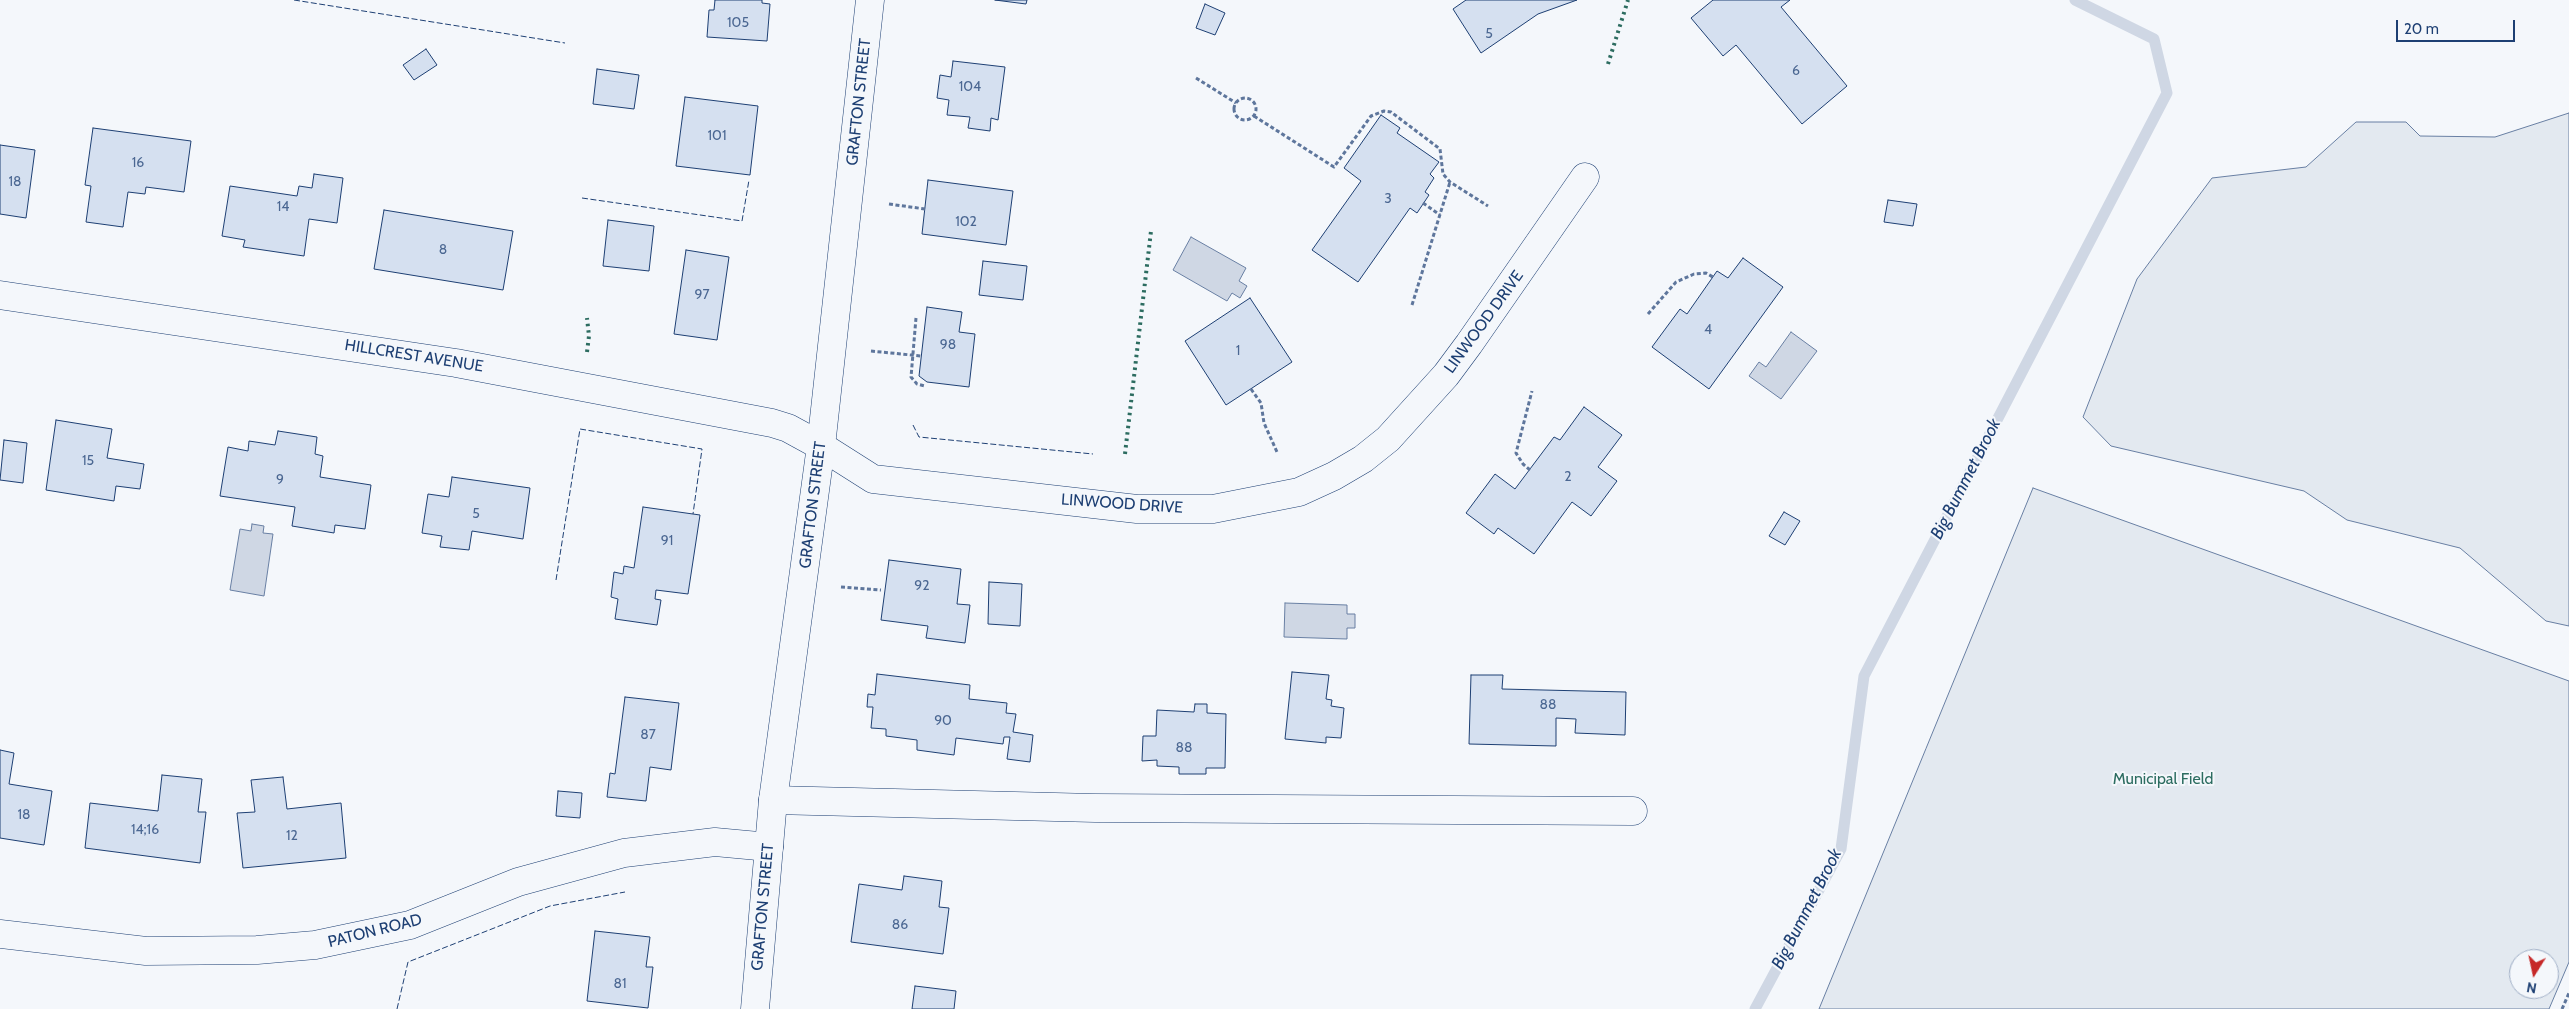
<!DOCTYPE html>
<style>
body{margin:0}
#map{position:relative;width:2569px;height:1009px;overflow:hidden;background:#f4f7fb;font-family:Cabin,sans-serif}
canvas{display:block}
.north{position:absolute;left:2509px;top:949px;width:50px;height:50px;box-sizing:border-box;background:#f4f7fb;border:1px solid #9eadc5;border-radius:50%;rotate:190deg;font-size:14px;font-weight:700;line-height:20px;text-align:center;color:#1d3f73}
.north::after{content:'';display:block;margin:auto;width:18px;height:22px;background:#c62828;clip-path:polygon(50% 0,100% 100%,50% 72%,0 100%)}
.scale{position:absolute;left:2396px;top:20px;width:119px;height:22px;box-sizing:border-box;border:2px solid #1d3f73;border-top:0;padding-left:6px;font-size:15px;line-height:18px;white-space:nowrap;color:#1d3f73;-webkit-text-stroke:4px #f4f7fb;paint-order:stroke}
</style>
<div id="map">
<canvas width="2569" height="1009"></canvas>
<div class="north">N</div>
<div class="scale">20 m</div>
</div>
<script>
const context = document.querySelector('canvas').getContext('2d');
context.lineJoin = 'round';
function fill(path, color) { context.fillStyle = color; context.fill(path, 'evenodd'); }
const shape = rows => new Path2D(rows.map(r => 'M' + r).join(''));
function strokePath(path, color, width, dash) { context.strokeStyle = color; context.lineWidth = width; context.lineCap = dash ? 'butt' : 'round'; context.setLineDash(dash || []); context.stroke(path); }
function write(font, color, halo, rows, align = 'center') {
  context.font = font + ' Cabin,sans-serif'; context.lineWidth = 4; context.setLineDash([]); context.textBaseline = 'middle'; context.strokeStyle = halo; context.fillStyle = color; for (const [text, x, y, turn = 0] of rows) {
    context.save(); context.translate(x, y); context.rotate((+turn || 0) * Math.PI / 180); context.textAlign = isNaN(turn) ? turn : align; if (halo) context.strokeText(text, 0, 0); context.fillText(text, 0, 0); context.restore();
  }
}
const green = shape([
 [2569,113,2569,626,2546,621,2460,548,2347,520,2304,491,2111,446,2083,417,2137,279,2212,178,2306,167,2356,122,2406,122,2420,136,2495,137,2569,113],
 [2033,488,2569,681,2569,962,2549,1009,1819,1009,2033,488],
 [2519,959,2549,959,2549,989,2519,989,2519,959]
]);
const water = shape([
 [1191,237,1246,268,1239,281,1247,286,1240,298,1232,293,1227,301,1173,270,1191,237],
 [1791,332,1817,351,1781,399,1749,376,1759,362,1766,367,1791,332],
 [252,524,264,526,263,533,273,534,264,596,230,590,240,529,251,531,252,524],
 [1285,603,1347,605,1347,614,1355,614,1355,628,1347,628,1347,639,1284,637,1285,603]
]);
const stream = shape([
 [1755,1009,1841,849,1864,676,2167,93,2154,39,2075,0]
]);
const building = shape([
 [715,0,762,0,762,3,770,4,767,41,707,37,709,10,714,10,715,0],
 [995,0,1027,0,1026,4,995,0],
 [1466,0,1577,0,1538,14,1481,53,1453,9,1466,0],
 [1713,0,1790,0,1781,7,1847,86,1802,124,1736,45,1723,56,1691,18,1713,0],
 [1205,4,1225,13,1215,35,1196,28,1205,4],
 [426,49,437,65,414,80,403,65,426,49],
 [953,61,1005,67,998,120,991,118,990,131,968,128,970,117,947,115,949,100,937,98,940,75,951,77,953,61],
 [597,69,639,75,634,109,593,104,597,69],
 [685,97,758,106,750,175,676,166,685,97],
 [1381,115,1400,128,1397,133,1439,162,1430,174,1434,178,1425,192,1429,195,1417,213,1410,208,1358,282,1312,250,1361,181,1344,168,1381,115],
 [93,128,191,141,184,192,146,187,145,194,128,192,123,227,86,222,91,186,85,185,93,128],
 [0,145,35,150,26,218,0,214,0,145],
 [314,174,343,178,337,223,309,219,304,256,243,247,245,240,222,236,230,186,297,196,299,186,312,188,314,174],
 [928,180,1013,191,1006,245,922,234,928,180],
 [1888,200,1917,204,1913,226,1884,222,1888,200],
 [384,210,513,231,503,290,374,269,384,210],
 [608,220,654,226,649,271,603,266,608,220],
 [686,250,729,257,717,340,674,334,686,250],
 [1743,258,1783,287,1709,389,1652,347,1680,309,1687,314,1717,271,1728,278,1743,258],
 [983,261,1027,266,1023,300,979,295,983,261],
 [1250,298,1292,362,1226,405,1185,341,1250,298],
 [927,307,962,312,959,332,975,334,969,387,927,382,919,376,927,307],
 [1584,407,1622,435,1598,467,1617,481,1591,516,1572,502,1534,554,1498,528,1494,534,1466,513,1495,474,1515,489,1554,437,1560,440,1584,407],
 [56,420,112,429,107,458,144,464,140,489,116,486,114,501,46,490,56,420],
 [278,431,317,437,315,454,323,456,320,477,371,485,365,529,335,525,334,533,292,526,295,507,220,496,228,447,248,451,249,441,275,445,278,431],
 [4,440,27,443,23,483,0,480,4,440],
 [452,477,530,488,523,539,472,531,469,550,440,547,442,536,422,533,428,494,449,497,452,477],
 [643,507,700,515,688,594,656,590,655,599,661,600,657,625,615,619,618,599,611,597,614,572,623,574,624,566,634,568,643,507],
 [1784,512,1800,521,1785,545,1769,536,1784,512],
 [889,560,961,569,957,604,970,605,965,643,926,638,928,626,881,620,889,560],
 [989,582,1022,584,1020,626,988,624,989,582],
 [1292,672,1329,675,1326,699,1332,700,1331,706,1344,708,1341,738,1326,737,1326,743,1285,739,1292,672],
 [877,674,970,685,969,699,1007,703,1006,713,1016,714,1013,732,1033,735,1030,762,1007,759,1010,737,1004,737,1003,744,956,738,954,755,917,750,917,740,886,736,886,729,871,728,873,707,867,707,868,694,875,695,877,674],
 [1471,675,1503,675,1502,689,1626,692,1625,735,1575,733,1576,719,1556,718,1556,746,1469,744,1471,675],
 [625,697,679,703,671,770,650,767,646,801,607,797,610,773,615,774,625,697],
 [1195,704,1207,704,1207,713,1226,714,1225,768,1206,768,1206,774,1179,774,1179,767,1157,766,1157,760,1142,761,1143,736,1156,736,1157,710,1194,712,1195,704],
 [0,750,14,753,9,784,52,791,44,845,0,838,0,750],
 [162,775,202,779,198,812,206,812,200,863,85,848,90,803,158,811,162,775],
 [283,777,287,809,341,803,346,858,243,868,237,813,255,812,251,780,283,777],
 [558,791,582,793,580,818,556,816,558,791],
 [904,876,942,881,939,907,949,908,943,954,851,942,859,884,902,890,904,876],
 [595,931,650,937,646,967,653,967,648,1008,587,1001,595,931],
 [915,986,956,991,954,1009,912,1009,915,986]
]);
const path = shape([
 [1196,78,1236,103],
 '1234 109a11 11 0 1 1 22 0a11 11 0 1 1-22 0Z',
 [1254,116,1334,167,1371,116,1384,111,1391,112,1440,149,1443,174,1450,182,1488,206],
 [1423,203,1440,215],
 [889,204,925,209],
 [1412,305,1450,182],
 [1648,314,1676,282,1694,274,1706,273,1713,277],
 [916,318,911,377,917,384,925,386],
 [871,351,921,356],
 [1251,389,1261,403,1264,423,1277,452],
 [1530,470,1523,464,1516,453,1532,391],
 [841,587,881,590],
 [2562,1009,2569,993]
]);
const minor = shape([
 [0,295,456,363,772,423,788,428,821,446,873,479,1137,509,1213,509,1299,492,1334,476,1363,459,1388,439,1446,375,1469,344,1585,177],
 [773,800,1095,808,1633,811],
 [0,934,146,951,257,950,315,945,410,925,518,882,624,853,715,842,769,847]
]);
const primary = shape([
 [755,1009,773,800,821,446,870,0]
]);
const hedge = shape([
 [1608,64,1628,0],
 [587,352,589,336,587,318],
 [1125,454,1151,231]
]);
const fence = shape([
 [294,0,565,43],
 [582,198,742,221,749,180],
 [913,425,919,437,1093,454],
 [556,580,580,429,702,449,693,514],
 [397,1009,408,962,550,906,625,892]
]);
const numberNames = [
 ["105",738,23],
 ["5",1489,34],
 ["6",1796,71],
 ["104",970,87],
 ["101",717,136],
 ["16",138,163],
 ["18",15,182],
 ["3",1388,199],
 ["14",283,207],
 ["102",966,222],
 ["8",443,250],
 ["97",702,295],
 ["4",1708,330],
 ["98",948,345],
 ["1",1238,351],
 ["15",88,461],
 ["2",1568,477],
 ["9",280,480],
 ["5",476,514],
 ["91",667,541],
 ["92",922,586],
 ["88",1548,705],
 ["90",943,721],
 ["87",648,735],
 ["88",1184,748],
 ["18",24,815],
 ["14;16",145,830],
 ["12",292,836],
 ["86",900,925],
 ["81",620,984]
];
const streetNames = [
 ["GRAFTON STREET",859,102,-84],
 ["LINWOOD DRIVE",1484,322,-54],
 ["HILLCREST AVENUE",414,356,9],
 ["LINWOOD DRIVE",1122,504,4],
 ["GRAFTON STREET",813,505,-83],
 ["GRAFTON STREET",763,907,-85],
 ["PATON ROAD",375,931,-14]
];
const parkNames = [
 ["Municipal Field",2163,779]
];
const waterNames = [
 ["Big Bummet Brook",1966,479,-63],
 ["Big Bummet Brook",1807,909,-63]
];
fill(green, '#e3e9f0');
strokePath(green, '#687fa3', 1);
fill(water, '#cfd7e4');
strokePath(water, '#687fa3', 1);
strokePath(stream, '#cfd7e4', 11);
fill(building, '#d5e0f0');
strokePath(building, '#1d3f73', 1);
strokePath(minor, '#1d3f73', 29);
strokePath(primary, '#1d3f73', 29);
strokePath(path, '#5e769c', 3, [4, 2.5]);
strokePath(minor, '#f4f7fb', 28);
strokePath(primary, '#f4f7fb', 28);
strokePath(hedge, '#2c6c60', 4, [2.5, 4]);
strokePath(fence, '#1d3f73', 1, [6, 2.5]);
write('14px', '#4b6792', null, numberNames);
write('16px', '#1d3f73', '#f4f7fb', streetNames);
write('16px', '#2c6c60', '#f4f7fb', parkNames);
write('italic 18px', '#1d3f73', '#f4f7fb', waterNames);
</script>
